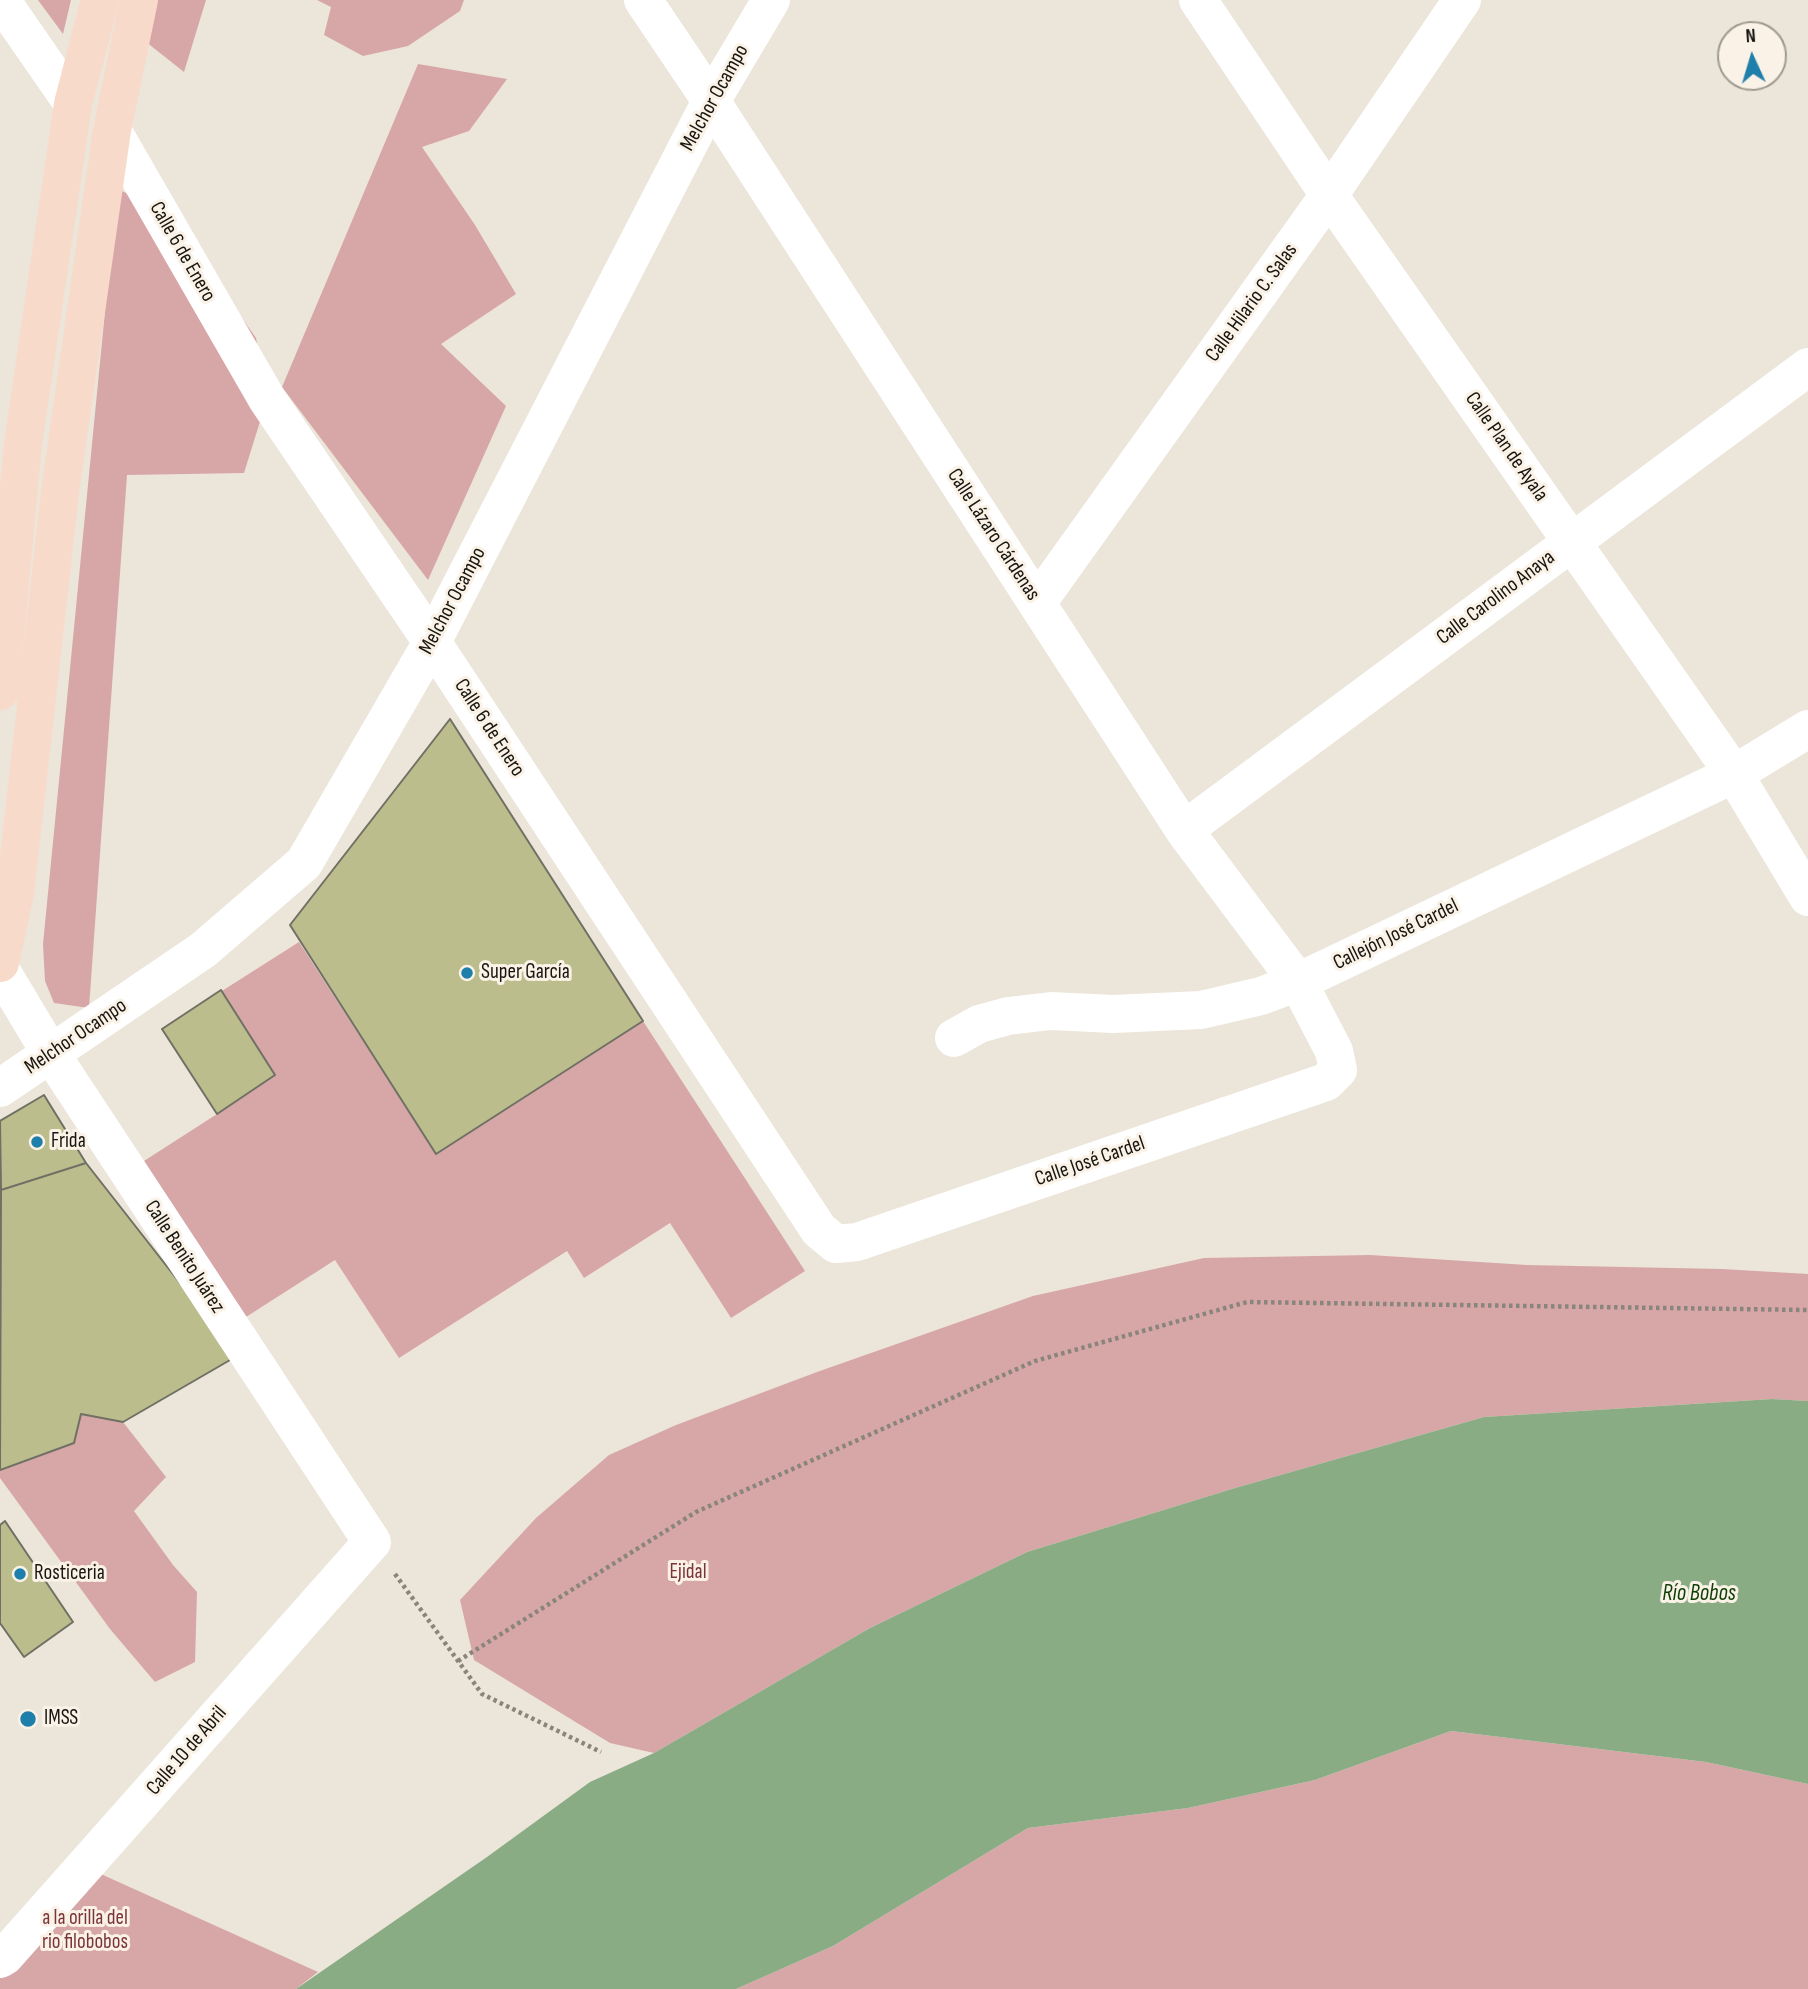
<!DOCTYPE html>
<meta charset="utf-8">
<style>
body{margin:0}
#map{position:relative;width:1808px;height:1989px;overflow:hidden;background:#ece5d9;font-family:"Sofia Sans Condensed",sans-serif}
canvas{display:block}
.north{position:absolute;left:1717px;top:21px;width:70px;height:70px;box-sizing:border-box;background:#faf2e6;border:2px solid #9f9a90;border-radius:50%;rotate:356deg;font-size:19px;font-weight:700;line-height:28px;text-align:center;color:#171510}
.north::after{content:'';display:block;margin:auto;width:24px;height:32px;background:#1f7fab;clip-path:polygon(50% 0,100% 100%,50% 72%,0 100%)}
</style>
<div id="map">
<canvas width="1808" height="1989"></canvas>
<div class="north">N</div>
</div>
<script>
const context = document.querySelector('canvas').getContext('2d');
context.lineJoin = 'round';
function fill(path, color) { context.fillStyle = color; context.fill(path, 'evenodd'); }
const shape = rows => new Path2D(rows.map(r => 'M' + r).join(''));
function strokePath(path, color, width, dash) { context.strokeStyle = color; context.lineWidth = width; context.lineCap = dash ? 'butt' : 'round'; context.setLineDash(dash || []); context.stroke(path); }
function write(font, color, halo, rows, align = 'center') {
  context.font = font + ' "Sofia Sans Condensed",sans-serif'; context.lineWidth = 6; context.setLineDash([]); context.textBaseline = 'middle'; context.strokeStyle = halo; context.fillStyle = color; for (const [text, x, y, turn = 0] of rows) {
    context.save(); context.translate(x, y); context.rotate((+turn || 0) * Math.PI / 180); context.textAlign = isNaN(turn) ? turn : align; if (halo) context.strokeText(text, 0, 0); context.fillText(text, 0, 0); context.restore();
  }
}
const green = shape([
 [38,0,71,0,63,34],
 [144,0,206,0,184,72,136,34],
 [317,0,464,0,460,11,408,46,363,56,324,35,331,7],
 [418,64,507,79,469,131,422,147,475,225,516,294,441,344,506,406,428,580,282,387],
 [117,189,166,210,256,338,267,399,244,473,127,475,89,1008,54,1003,45,981,43,944],
 [299,942,436,1154,643,1021,805,1271,731,1318,670,1223,584,1278,567,1251,399,1358,335,1260,246,1317,144,1161,217,1114,162,1029],
 [1370,1255,1527,1265,1722,1269,1808,1274,1808,1401,1772,1399,1484,1417,1235,1488,1027,1552,870,1628,654,1753,610,1743,474,1660,460,1600,536,1518,609,1455,676,1425,817,1372,1033,1296,1204,1258],
 [81,1414,123,1422,166,1477,134,1511,173,1565,197,1592,195,1662,155,1682,110,1629,0,1478,0,1470,74,1443],
 [1451,1731,1706,1762,1808,1784,1808,1989,736,1989,833,1946,1028,1828,1188,1808,1315,1780],
 [72,1861,318,1972,296,1989,0,1989,0,1934]
]);
const water = shape([
 [1772,1399,1808,1401,1808,1784,1706,1762,1451,1731,1315,1780,1188,1808,1028,1828,833,1946,736,1989,296,1989,487,1857,590,1782,654,1753,870,1628,1027,1552,1235,1488,1484,1417]
]);
const building = shape([
 [450,719,643,1021,436,1154,290,925,450,719],
 [221,990,275,1075,217,1114,162,1029,221,990],
 [44,1095,86,1163,1,1190,0,1121,44,1095],
 [86,1163,237,1356,123,1422,81,1414,74,1443,0,1470,1,1190,86,1163],
 [5,1521,73,1622,24,1657,0,1623,0,1525,5,1521]
]);
const path = shape([
 [395,1574,482,1694,601,1752],
 [458,1661,696,1512,1035,1361,1247,1302,1808,1310]
]);
const minor = shape([
 [1,0,73,104],
 [1198,0,1329,195,1734,774,1808,897],
 [112,130,267,399,432,642,819,1230,836,1244,857,1242,1326,1082,1338,1070,1334,1051,1298,982,1184,830,711,101,643,0],
 [1037,603,1329,195,1462,0],
 [1184,830,1808,367],
 [0,969,51,1054,372,1542,5,1956,0,1959],
 [954,1038,979,1024,1008,1016,1051,1011,1113,1014,1201,1010,1261,996,1298,982,1734,774,1808,729],
 [0,1088,203,950,304,863,432,642,711,101,771,0]
]);
const major = shape([
 [0,691,23,444,73,104,100,0],
 [0,963,15,893,60,492,112,130,139,0]
]);
const markers = [
 [467,973,7,"#1f7fab"],
 [37,1142,7,"#1f7fab"],
 [20,1574,7,"#1f7fab"],
 [28,1719,9,"#1f7fab"]
];
const streetNames = [
 ["Melchor Ocampo",715,98,-61],
 ["Calle 6 de Enero",182,252,60],
 ["Calle Hilario C. Salas",1252,303,-54],
 ["Calle Plan de Ayala",1506,447,55],
 ["Calle Lázaro Cárdenas",993,535,57],
 ["Calle Carolino Anaya",1496,598,-37],
 ["Melchor Ocampo",453,601,-62],
 ["Calle 6 de Enero",489,728,57],
 ["Callejón José Cardel",1396,935,-26],
 ["Melchor Ocampo",76,1037,-34],
 ["Calle José Cardel",1090,1162,-19],
 ["Calle Benito Juárez",184,1257,57],
 ["Calle 10 de Abril",187,1751,-49]
];
const poiNames = [
 ["Super García",481,973],
 ["Frida",51,1142],
 ["Rosticeria",34,1574],
 ["IMSS",44,1719]
];
const parkNames = [
 ["Ejidal",688,1573],
 ["a la orilla del",85,1919],
 ["rio filobobos",85,1943]
];
const waterNames = [
 ["Río Bobos",1699,1594]
];
fill(green, '#d7a7a7');
fill(water, '#8aac85');
fill(building, '#bbbe8c');
strokePath(building, '#707064', 2);
strokePath(path, '#8a857c', 4.5, [3.5, 3.5]);
strokePath(minor, '#fff', 38);
strokePath(major, '#f8dacb', 38);
for (const [x, y, r, color] of markers) { const dot = new Path2D(); dot.arc(x, y, r, 0, 2 * Math.PI); context.fillStyle = color; context.fill(dot); strokePath(dot, '#faf2e6', 2.5); }
write('21px', '#171510', '#faf2e6', streetNames);
write('21px', '#171510', '#faf2e6', poiNames, 'left');
write('21px', '#7b353a', '#faf2e6', parkNames);
write('italic 23px', '#0e3f07', '#faf2e6', waterNames);
</script>
